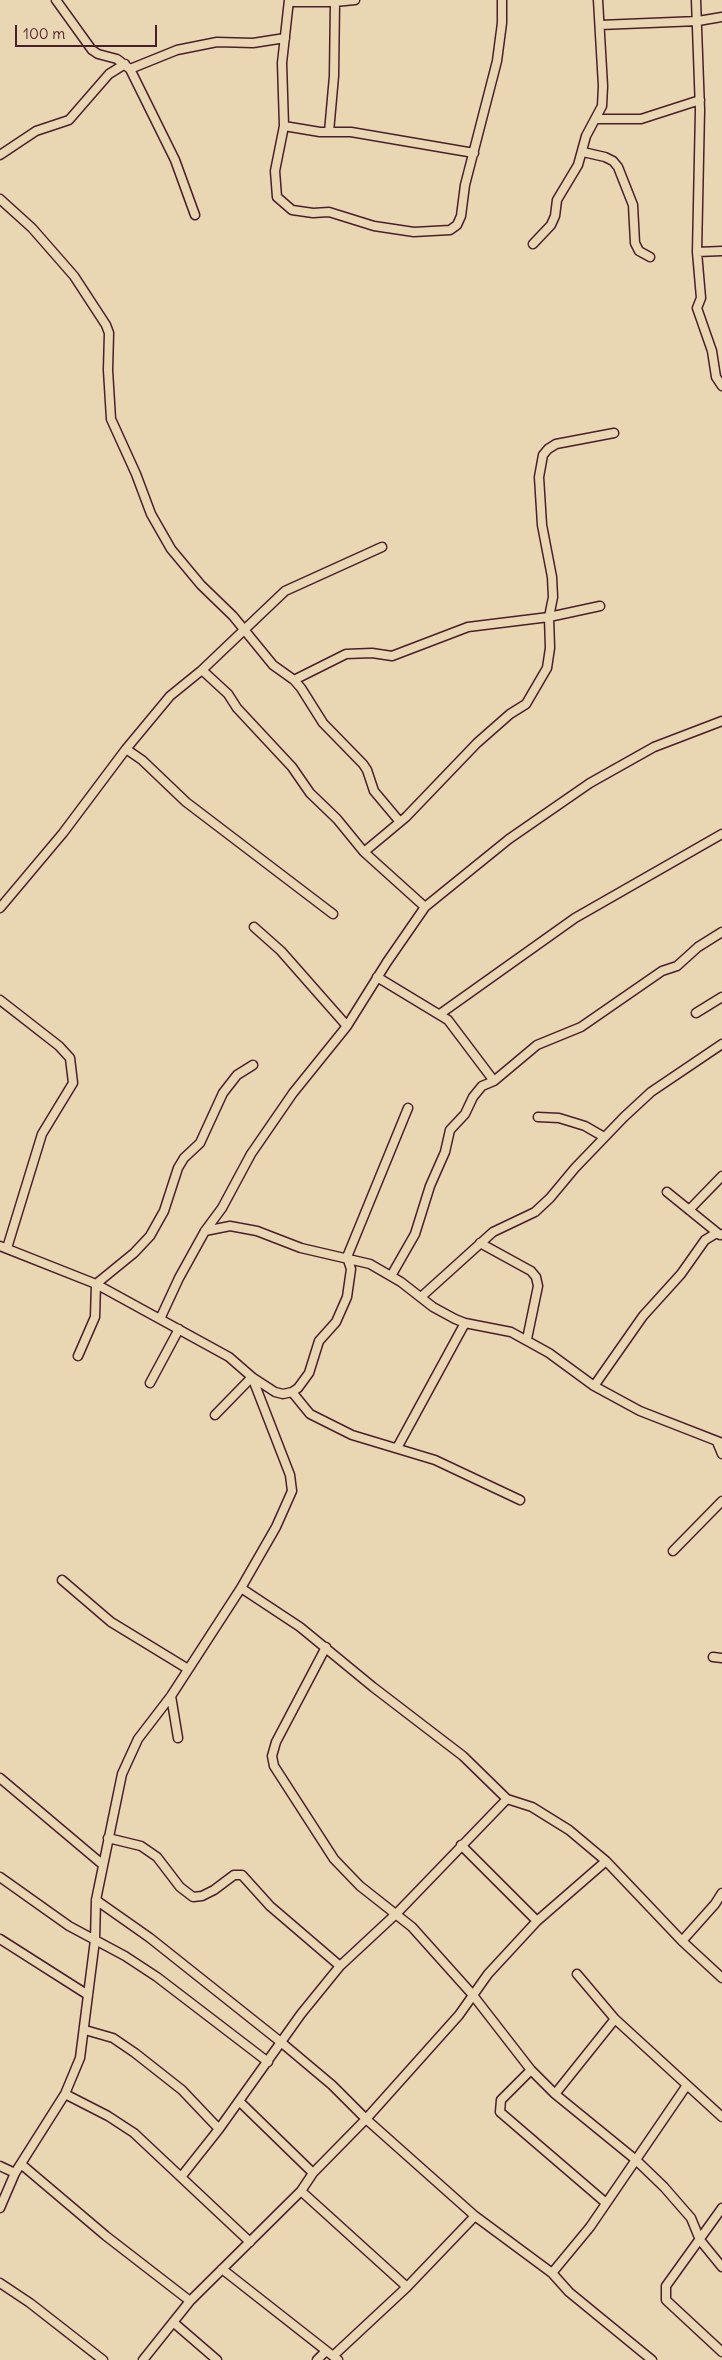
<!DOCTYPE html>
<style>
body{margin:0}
#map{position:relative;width:722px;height:2360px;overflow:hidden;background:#e9d7b4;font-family:Delius,sans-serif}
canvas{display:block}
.scale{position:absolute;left:15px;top:25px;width:142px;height:22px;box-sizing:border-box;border:2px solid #4a1f2b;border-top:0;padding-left:6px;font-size:15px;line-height:18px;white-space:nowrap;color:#4a1f2b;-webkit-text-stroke:4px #e9d7b4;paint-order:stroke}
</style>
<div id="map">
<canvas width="722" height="2360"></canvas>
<div class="scale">100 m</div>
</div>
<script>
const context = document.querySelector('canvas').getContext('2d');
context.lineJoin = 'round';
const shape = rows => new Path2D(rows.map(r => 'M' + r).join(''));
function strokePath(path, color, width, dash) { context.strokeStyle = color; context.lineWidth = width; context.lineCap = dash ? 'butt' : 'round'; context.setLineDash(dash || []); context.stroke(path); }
const street = shape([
 [56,0,92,50,98,54,117,59,130,69,175,160,195,215],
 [289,0,282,63,284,126,275,171,277,197,292,210,313,213,329,212,374,226,414,232,450,230,457,225,461,216,465,185,497,61,502,23,502,0],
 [696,0,700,110,697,252,701,298,697,308,712,351,716,377,722,386],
 [289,2,335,2,355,0],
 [600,25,698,21,722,17],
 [130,69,177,50,217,42,253,43,285,38],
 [597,119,641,119,700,100],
 [284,126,320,132,351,132,474,153],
 [329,132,334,76,335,2],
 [583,152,605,157,613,161,618,167,633,205,635,243,639,251,650,257],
 [0,155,36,131,69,120,109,74,125,64],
 [0,199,32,228,74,276,106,325,109,333,108,370,111,419,136,474,151,514,171,549,201,585,233,616,273,665,294,680,301,688,323,723,363,764,367,770,374,791,400,822],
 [533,244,551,225,555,216,557,200,578,165,586,136,602,106,603,86,598,0],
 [697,252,722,251],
 [202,670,228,694,237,708,292,767,310,793,337,819,364,852,425,907],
 [294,680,346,654,372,653,392,656,468,627,549,617,600,606],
 [126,749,142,760,186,802,333,914],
 [364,852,406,817,477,743,510,714,526,704,547,668,550,648,549,617,553,597,552,577,542,525,539,477,543,455,548,449,556,444,614,433],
 [0,908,63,833,126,749,170,696,202,670,285,591,382,547],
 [254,927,281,951,347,1026],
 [377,977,448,1020,494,1081],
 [0,1000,59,1046,70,1058,73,1083,42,1134,7,1248],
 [696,1013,722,997],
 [440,1014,575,918,722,834],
 [538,1117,559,1118,585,1126,604,1137],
 [667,1192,720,1235],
 [689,1210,722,1176],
 [205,1231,230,1226,257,1231,301,1248,370,1264,401,1282,433,1307,455,1319,465,1323,511,1332,549,1353,594,1386,640,1411,722,1443],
 [480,1243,531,1271,536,1277,538,1286,527,1339],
 [0,1246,96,1284,229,1357,252,1377,290,1475,292,1491,276,1527,241,1588,171,1696,138,1739,122,1774,96,1900,95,1940,80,2058,65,2094,15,2173,0,2208],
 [391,1276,415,1234,430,1186,445,1152,450,1130,465,1114,473,1097,482,1086,494,1081,537,1045,581,1027,662,971,677,966,698,947,722,932],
 [421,1297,493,1232,535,1212,550,1198,575,1168,624,1117,651,1092,722,1044],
 [160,1319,179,1278,205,1231,222,1208,251,1154,293,1093,347,1026,387,962,425,907,509,839,590,783,654,747,722,721],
 [78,1356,95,1317,96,1284,134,1253,150,1236,164,1211,178,1168,184,1158,200,1143,223,1093,237,1075,253,1065],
 [150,1383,179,1329],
 [594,1386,643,1316,681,1274,705,1240,715,1234,720,1234],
 [292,1392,310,1414,352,1435,435,1460,520,1500],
 [215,1415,252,1377,275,1392,283,1394,292,1392,298,1388,309,1373,319,1341,336,1322,347,1297,351,1269,347,1257,408,1108],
 [717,1442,722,1454],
 [397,1448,465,1323],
 [673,1551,722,1501],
 [62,1580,111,1622,188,1669],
 [241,1588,300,1627,373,1687,463,1756,507,1799,532,1807,569,1830,606,1861,682,1941,722,1978],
 [326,1647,276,1742,272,1756,274,1766,334,1859,360,1886,412,1927,472,1994,531,2070,555,2094,636,2160,664,2187,691,2218,700,2240,722,2267],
 [713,1657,722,1658],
 [171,1696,178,1738],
 [0,1778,102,1864],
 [108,1838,141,1846,157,1857,180,1887,193,1897,202,1896,214,1890,234,1875,242,1875,270,1906,340,1966],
 [461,1845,537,1921],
 [0,1877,69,1926,125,1956,157,1977,268,2062],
 [96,1900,150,1938,282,2043,332,2085,366,2119,475,2216,552,2273,569,2292,652,2360],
 [0,1939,88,1995],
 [682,1941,715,1904,722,1893],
 [577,1974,615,2019],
 [85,2030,113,2038,135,2053,182,2090,219,2129],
 [531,2070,501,2100,500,2112,606,2203],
 [65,2094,108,2116,134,2133,250,2242],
 [555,2094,615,2019,722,2117],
 [239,2101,313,2173],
 [21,2164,106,2236,190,2301],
 [0,2166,15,2173],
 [181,2177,219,2129,301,2014,340,1966,397,1913,507,1799],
 [301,2191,407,2287],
 [722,2208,666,2286,666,2300,722,2352],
 [222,2269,338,2360],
 [552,2273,590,2227,687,2085],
 [0,2283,30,2303,103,2360],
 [173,2322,217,2360],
 [333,2356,407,2287,475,2216],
 [143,2360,190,2301,301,2191,313,2173,366,2119,459,2015,488,1974,537,1921,606,1861],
 [317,2360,326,2351]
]);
strokePath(street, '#4a1f2b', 11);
strokePath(street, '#e9d7b4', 8);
</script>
